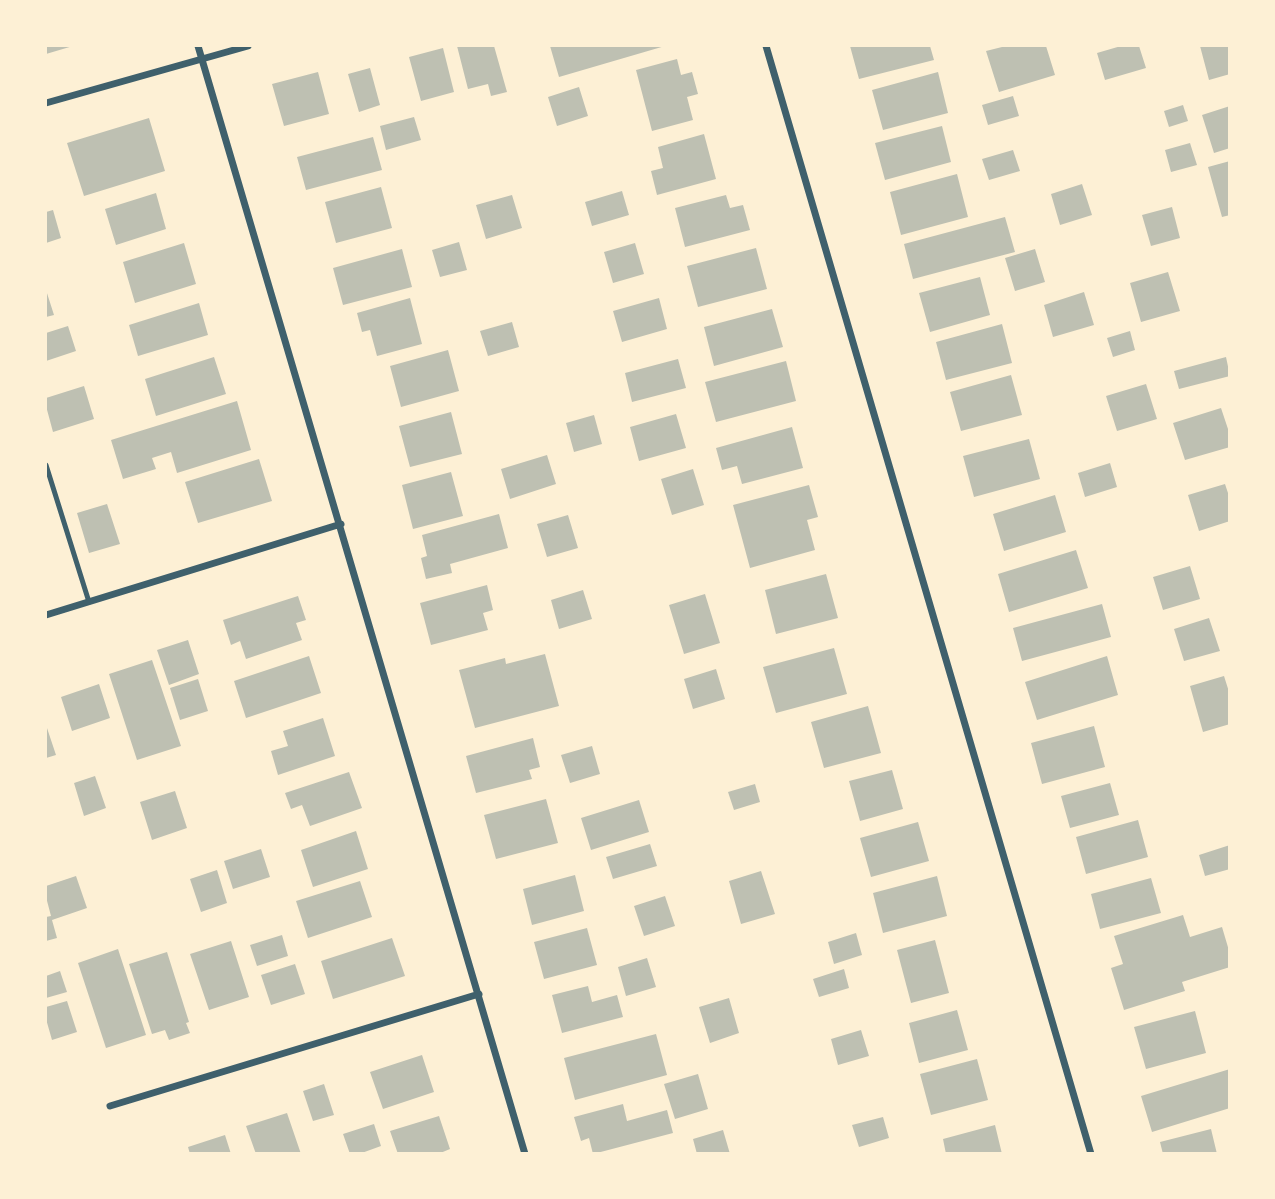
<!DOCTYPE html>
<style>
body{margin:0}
#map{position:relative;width:1275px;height:1199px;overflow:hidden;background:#fdf0d5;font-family:Cabin,sans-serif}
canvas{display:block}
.frame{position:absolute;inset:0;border:47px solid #fdf0d5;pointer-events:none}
</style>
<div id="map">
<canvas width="1275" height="1199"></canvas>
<div class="frame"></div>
</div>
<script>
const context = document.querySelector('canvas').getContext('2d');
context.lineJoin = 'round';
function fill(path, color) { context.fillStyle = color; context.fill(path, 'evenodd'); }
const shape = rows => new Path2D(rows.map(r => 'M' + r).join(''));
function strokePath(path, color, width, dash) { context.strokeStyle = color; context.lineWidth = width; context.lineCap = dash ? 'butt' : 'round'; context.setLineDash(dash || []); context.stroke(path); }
const building = shape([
 [46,46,73,46,46,54],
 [457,46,494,46,507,92,491,96,488,84,468,89],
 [550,46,665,46,559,77],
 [850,46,930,46,934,60,859,79],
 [1006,46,1046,46,1055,75,999,92,986,51],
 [1121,46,1139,46,1146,68,1105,80,1097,53],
 [1200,46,1230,46,1230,74,1209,80],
 [443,48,454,92,421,101,409,57],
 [677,59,681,75,692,72,698,94,687,97,693,120,652,131,636,70],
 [370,68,380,105,359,112,348,74],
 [318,72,329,114,284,126,272,84],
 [938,72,948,113,883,130,872,90],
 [579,87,588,116,557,126,548,97],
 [1013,96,1019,116,988,125,982,105],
 [1183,105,1188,121,1169,127,1164,111],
 [1230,106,1230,148,1214,153,1202,115],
 [414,117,421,140,386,150,380,126],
 [149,118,165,171,84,196,67,143],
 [942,126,951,162,885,180,875,143],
 [704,134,716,179,657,195,651,171,663,168,658,147],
 [373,137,382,170,306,190,297,157],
 [1190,143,1197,165,1171,172,1165,150],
 [1013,150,1020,171,989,180,982,159],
 [1230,161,1230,215,1222,217,1208,167],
 [957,174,968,217,901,235,890,192],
 [1082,184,1092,215,1060,225,1051,194],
 [381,187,392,228,336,243,325,202],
 [622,191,629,215,592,226,585,202],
 [156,193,166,229,116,245,105,209],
 [512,195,522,228,486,239,476,205],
 [726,195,730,208,743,205,750,230,685,247,675,208],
 [1172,207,1180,238,1151,246,1142,215],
 [53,210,61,238,46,243,46,212],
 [1005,217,1015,252,913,279,904,244],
 [459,242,467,270,440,277,432,250],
 [184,243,196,284,135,303,123,262],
 [635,243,644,274,613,283,604,252],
 [756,248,767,289,698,307,687,266],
 [402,249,412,287,343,305,333,268],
 [1035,249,1045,282,1015,291,1005,258],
 [1168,272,1180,311,1141,322,1130,283],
 [980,277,990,315,930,332,919,293],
 [46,290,54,315,46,317],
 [1084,292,1094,325,1053,337,1044,305],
 [410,298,422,344,377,356,370,330,362,332,357,313],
 [659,298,667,329,622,342,613,311],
 [199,303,208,335,138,356,129,325],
 [772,309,783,347,714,366,704,327],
 [512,322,519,347,488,356,480,331],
 [1002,324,1012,363,946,380,936,342],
 [68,326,76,351,46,361,46,333],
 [1130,331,1135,350,1113,357,1107,338],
 [448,350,459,391,401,407,390,366],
 [214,357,226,394,156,416,145,379],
 [1226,357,1230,376,1179,389,1174,371],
 [678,359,686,388,632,402,625,373],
 [786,361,796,401,716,422,705,382],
 [1011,375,1022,415,961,431,950,392],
 [1146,384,1157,419,1117,431,1106,396],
 [84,386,94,419,53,432,46,406,46,398],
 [237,401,251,450,177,473,171,452,152,458,156,469,123,479,111,440],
 [1221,408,1230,435,1230,447,1185,460,1173,423],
 [451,412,462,454,410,467,399,426],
 [676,414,686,448,639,461,630,427],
 [594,415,602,444,574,452,566,423],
 [792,427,803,468,742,484,737,466,722,470,716,448],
 [1029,439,1040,479,974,497,963,456],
 [547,455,556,484,510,499,501,469],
 [259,459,272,501,198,523,185,482],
 [1110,463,1117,487,1085,497,1078,473],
 [693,469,704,505,672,515,661,479],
 [451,472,463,516,413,529,402,485],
 [1225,484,1230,499,1230,521,1199,531,1188,495],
 [809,485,818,517,807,520,815,550,750,568,733,505],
 [1055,495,1066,532,1004,551,993,514],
 [107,504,120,544,89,553,77,513],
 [499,514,508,548,450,564,452,573,426,579,421,558,427,556,422,535],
 [568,515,578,548,547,557,537,524],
 [1076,550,1088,588,1009,612,998,574],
 [1190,566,1200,599,1163,610,1153,577],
 [826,574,838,618,776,634,765,590],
 [487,585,493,610,483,613,488,630,431,645,420,603],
 [583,590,592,619,559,629,551,600],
 [705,594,720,643,684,654,669,605],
 [298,596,306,620,296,623,302,640,246,659,240,641,231,645,223,620],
 [1102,604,1111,637,1022,661,1013,628],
 [1209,618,1220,651,1184,661,1174,629],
 [188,640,199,674,169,685,157,650],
 [834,648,847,694,776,713,763,667],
 [545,654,559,706,475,728,459,670,505,658,506,664],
 [309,656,321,693,246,718,234,681],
 [1107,656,1118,695,1037,720,1025,682],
 [152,660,181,746,137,760,109,674],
 [716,669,725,699,693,709,684,679],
 [1224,676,1230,695,1230,724,1203,732,1190,686],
 [198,679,208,711,180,720,170,688],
 [99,684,110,718,72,731,61,697],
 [868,706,881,753,824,768,811,722],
 [323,718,335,756,278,775,271,751,288,746,283,731],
 [46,725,56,755,46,758],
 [1094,726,1105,767,1042,784,1031,743],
 [533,738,540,767,529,770,532,779,476,793,466,756],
 [592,746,600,774,570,783,561,755],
 [892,770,903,809,860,821,849,781],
 [349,772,362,808,310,826,302,805,291,809,285,793],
 [95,776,106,808,84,816,74,783],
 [1110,783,1119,815,1070,828,1061,796],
 [755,784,760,802,734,810,728,792],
 [175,791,187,828,152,840,140,802],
 [546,799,558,843,496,859,484,815],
 [639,800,649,832,591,850,581,818],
 [1138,820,1148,857,1086,874,1076,837],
 [918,822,929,861,871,877,860,838],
 [356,831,368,869,313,887,301,850],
 [650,844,657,866,613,879,606,857],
 [1230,845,1230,869,1205,876,1199,855],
 [261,849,270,877,233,889,224,861],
 [217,870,227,903,201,912,190,879],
 [761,871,775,914,741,924,729,881],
 [575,875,584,911,532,925,523,889],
 [76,876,87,908,52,920,57,938,46,941,46,917,51,916,46,897,46,886],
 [937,876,947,916,883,933,873,893],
 [1151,878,1161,913,1100,929,1091,894],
 [360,881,372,917,308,938,296,901],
 [665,896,675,926,644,936,634,906],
 [1183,915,1190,937,1222,927,1230,954,1230,967,1182,982,1185,991,1124,1010,1111,968,1123,964,1114,936],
 [587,928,597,965,544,979,534,942],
 [856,933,862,955,834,964,828,942],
 [282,935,288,956,257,966,250,945],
 [392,938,405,976,333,999,321,961],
 [935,940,949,993,911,1003,897,950],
 [231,941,249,997,209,1010,190,954],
 [118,949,146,1035,106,1048,78,963],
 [167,952,189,1022,186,1023,190,1033,169,1040,165,1030,152,1034,129,964],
 [647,958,656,987,626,996,618,967],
 [295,964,305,994,271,1005,261,975],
 [844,969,849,988,819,997,813,979],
 [60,971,67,992,46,998,46,976],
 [588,986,592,1002,617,995,623,1017,562,1033,552,995],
 [729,998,739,1033,710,1043,699,1007],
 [67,1001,77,1032,52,1040,46,1019,46,1007],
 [957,1010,968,1050,919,1063,909,1023],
 [1195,1011,1206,1053,1146,1069,1134,1027],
 [861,1030,869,1056,838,1065,831,1039],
 [656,1034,667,1075,575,1100,564,1058],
 [422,1055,434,1092,383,1109,370,1072],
 [977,1059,988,1100,931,1115,920,1074],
 [1230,1069,1230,1108,1152,1132,1141,1096],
 [698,1074,708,1109,675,1119,664,1084],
 [324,1084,334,1115,313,1121,303,1091],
 [623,1104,627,1121,667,1110,673,1133,593,1154,589,1138,581,1141,574,1117],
 [287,1113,301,1154,256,1154,246,1126],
 [439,1116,450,1149,438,1154,398,1154,390,1131],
 [883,1117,889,1138,859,1147,852,1125],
 [374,1124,381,1146,359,1154,350,1154,343,1134],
 [995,1125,1002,1154,946,1154,943,1139],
 [1211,1129,1217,1154,1163,1154,1160,1142],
 [723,1130,730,1154,697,1154,693,1139],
 [225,1135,231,1154,190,1154,188,1147]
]);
const service = shape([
 [46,465,89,602]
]);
const minor = shape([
 [198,46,525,1154],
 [766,46,1091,1154],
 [46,103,248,46],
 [46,615,341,524],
 [110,1106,479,994]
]);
fill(building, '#bec0b2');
strokePath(service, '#3f606c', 5);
strokePath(minor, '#3f606c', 7);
</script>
